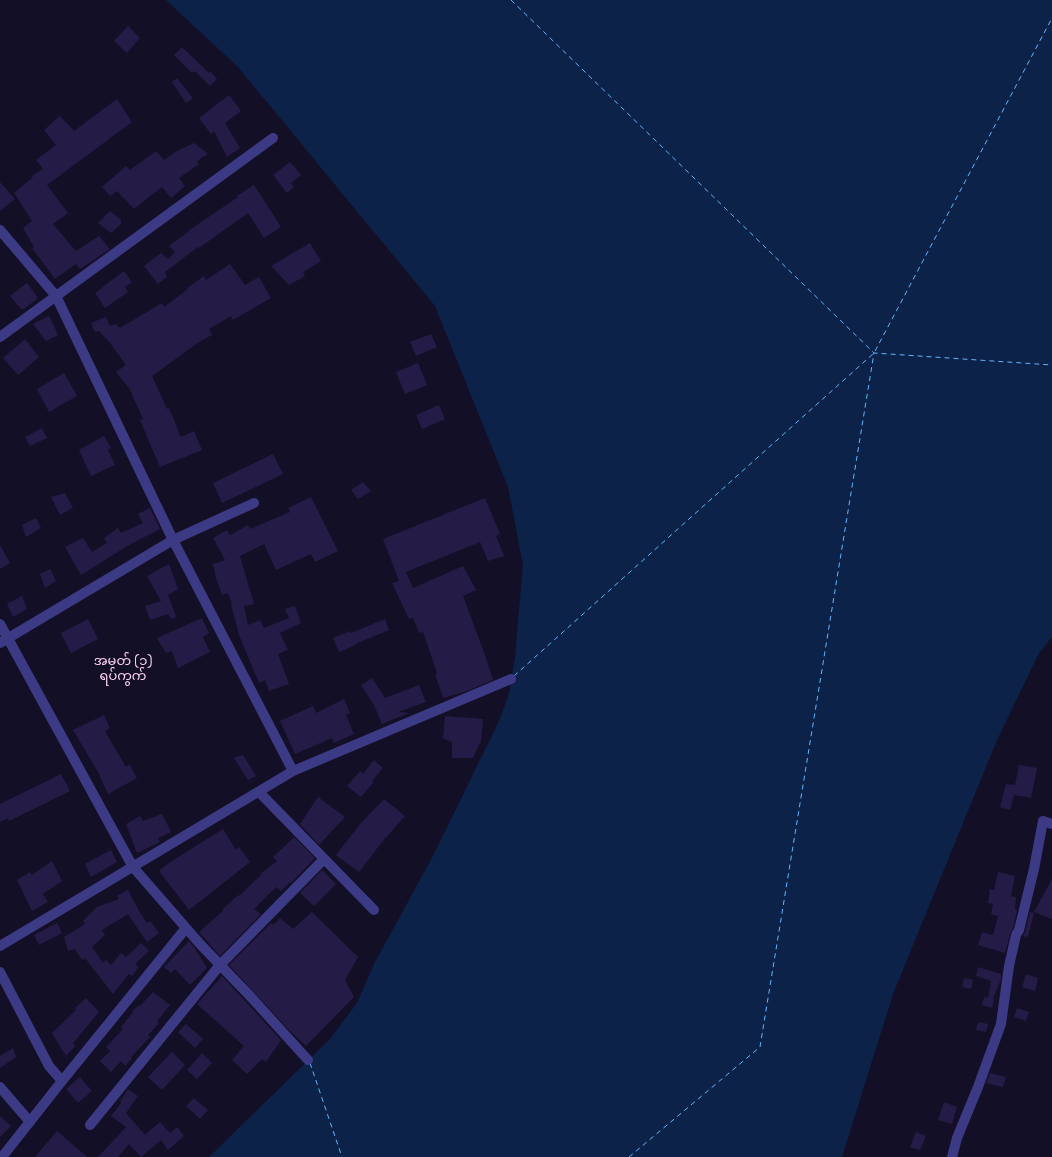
<!DOCTYPE html>
<meta charset="utf-8">
<style>
body{margin:0}
canvas{display:block;background:#130f26}
</style>
<canvas width="1052" height="1157"></canvas>
<script>
const context = document.querySelector('canvas').getContext('2d');
context.lineJoin = 'round';
function fill(path, color) { context.fillStyle = color; context.fill(path, 'evenodd'); }
const shape = rows => new Path2D(rows.map(r => 'M' + r).join(''));
function strokePath(path, color, width, dash) { context.strokeStyle = color; context.lineWidth = width; context.lineCap = dash ? 'butt' : 'round'; context.setLineDash(dash || []); context.stroke(path); }
function write(font, color, halo, rows, align = 'center') {
  context.font = font + ' "Space Grotesk","Noto Sans Myanmar",sans-serif'; context.lineWidth = 4; context.setLineDash([]); context.textBaseline = 'middle'; context.strokeStyle = halo; context.fillStyle = color; for (const [text, x, y, turn = 0] of rows) {
    context.save(); context.translate(x, y); context.rotate((+turn || 0) * Math.PI / 180); context.textAlign = isNaN(turn) ? turn : align; if (halo) context.strokeText(text, 0, 0); context.fillText(text, 0, 0); context.restore();
  }
}
const water = shape([
 [166,0,1052,0,1052,637,1039,653,997,740,893,994,842,1157,209,1157,330,1039,357,1003,375,962,433,856,499,721,509,694,515,657,523,565,508,487,435,306,238,67]
]);
const ferry = shape([
 [511,0,874,353],
 [514,676,874,353,1052,18],
 [310,1063,342,1157],
 [629,1157,760,1047,874,353,1052,365]
]);
const building = shape([
 [128,26,140,38,127,53,114,41],
 [182,47,209,73,210,71,217,79,210,86,195,71,192,73,174,55],
 [177,78,193,98,186,103,172,82],
 [229,95,241,111,225,123,240,148,227,157,214,131,211,134,199,118],
 [117,99,132,122,47,185,68,213,53,224,76,251,99,236,110,249,80,269,76,264,55,279,32,248,34,247,23,228,32,221,14,193,33,177,32,176,43,169,36,160,56,145,44,130,60,116,74,131],
 [194,143,208,154,197,161,199,164,179,178,185,186,171,198,162,187,134,209,117,191,110,196,102,187,126,166,130,170,156,151,164,160,175,152],
 [290,162,301,175,291,183,294,187,287,193,273,175],
 [0,182,15,199,0,211],
 [254,185,281,227,264,238,248,213,199,248,198,247,165,272,167,277,158,284,144,266,161,253,168,259,175,252,169,246,188,232,188,231,238,197,237,196],
 [110,211,121,220,121,224,111,233,98,223],
 [310,243,321,261,303,272,305,276,289,285,271,266],
 [230,264,245,285,259,277,271,298,233,320,231,316,209,329,212,335,199,342,152,376,167,409,169,408,181,437,194,431,202,450,160,467,140,420,143,419,129,388,116,372,126,365,110,343,99,331,95,332,91,323,106,317,110,326,116,324,120,328,162,303,164,307,188,289,187,288,204,276,206,280],
 [124,271,132,282,125,287,128,292,105,308,95,293],
 [27,283,38,298,24,309,21,309,10,296],
 [49,316,58,335,46,341,33,324],
 [431,334,437,347,416,356,410,342],
 [25,339,39,357,18,375,3,358],
 [418,363,427,385,405,394,396,372],
 [64,373,77,396,49,412,37,389],
 [439,405,445,419,422,429,416,415],
 [42,428,47,438,30,446,25,437],
 [104,436,111,448,108,450,115,465,91,476,79,450],
 [273,454,283,474,222,503,213,483],
 [363,482,371,491,358,499,351,490],
 [65,493,73,508,60,515,51,497],
 [311,497,338,551,315,562,311,554,276,570,264,544,240,556,254,604,244,606,248,625,260,620,264,628,289,618,285,609,295,606,301,623,280,633,288,650,278,654,289,684,269,691,265,680,259,683,237,630,238,630,231,605,232,604,228,593,222,595,216,578,213,564,225,560,213,538,227,530,230,535,248,525,250,529,290,512,288,508],
 [485,498,500,534,496,536,504,556,488,561,480,542,406,572,413,588,463,566,476,590,463,596,486,658,493,680,467,691,443,698,435,674,437,673,423,632,419,633,413,618,409,619,392,583,399,581,383,539],
 [150,508,160,529,129,545,81,575,65,547,83,538,92,552,107,543,104,538,118,528,121,533,143,523,138,514],
 [36,518,41,528,26,537,22,525],
 [0,545,10,563,0,569],
 [169,564,178,589,168,595,176,617,171,619,168,614,150,620,145,606,161,601,147,576],
 [50,569,56,581,45,588,40,574],
 [22,596,27,609,13,617,7,604],
 [202,618,209,633,203,637,210,652,178,668,172,651,166,653,157,638],
 [88,619,98,639,71,653,61,633],
 [385,619,389,630,355,644,356,645,339,652,333,638,350,631,351,633],
 [372,678,385,698,419,685,426,702,398,712,409,713,382,724,374,705,361,685],
 [344,699,350,713,346,715,354,734,334,743,332,738,295,754,280,721,313,706,316,713],
 [104,715,110,728,105,731,126,767,130,765,137,778,108,794,98,772,73,730],
 [445,716,483,719,481,741,473,758,452,758,452,742,443,738],
 [243,755,256,776,248,780,234,758],
 [374,760,383,768,372,781,374,782,361,797,347,786,360,771,363,774],
 [1019,765,1037,768,1031,798,1014,795,1010,810,1000,807,1006,784,1015,785],
 [61,774,70,791,9,821,8,818,0,822,0,804],
 [318,797,345,817,319,845,300,824],
 [384,799,405,816,382,842,359,872,336,855,361,823],
 [162,814,171,832,158,838,160,842,137,853,126,824,140,816,143,821],
 [223,829,236,850,239,847,250,862,189,910,159,871,169,863],
 [294,837,315,858,291,883,290,882,281,891,276,887,254,909,261,914,220,956,199,932,223,911,222,910,238,895,239,896,261,875,260,874,277,861,273,857],
 [111,850,117,862,91,877,85,864],
 [52,861,62,881,43,894,48,902,32,911,17,880,30,872,32,875],
 [322,870,336,884,314,906,300,893],
 [998,872,1015,876,1011,896,1016,897,1015,909,1017,910,1013,928,1010,934,1005,953,978,945,982,932,993,935,998,916,991,914,993,904,988,903,990,889,994,890],
 [1052,879,1052,919,1034,912],
 [128,890,139,911,147,923,150,921,159,933,147,942,128,914,102,930,105,935,92,947,103,963,106,960,111,965,121,953,126,957,141,943,149,951,135,964,139,967,132,976,129,974,113,994,85,958,82,960,75,949,68,951,64,937,85,924,83,921,97,907,119,899,117,896],
 [312,912,358,957,345,980,354,997,306,1046,288,1029,229,965,271,923,273,925,280,918,293,929],
 [1030,912,1034,913,1028,937,1023,936,1025,932],
 [57,923,62,933,39,945,34,935],
 [189,941,194,947,207,968,190,985,175,969,171,973,164,967],
 [978,967,1001,974,1001,979,993,999,994,999,992,1008,982,1005,984,997,988,998,991,981,976,976],
 [1026,974,1038,978,1035,991,1022,987],
 [222,976,281,1040,266,1062,262,1059,247,1074,232,1060,244,1046,197,1004],
 [964,978,973,980,971,989,962,987],
 [153,992,170,1005,157,1021,159,1023,148,1035,150,1037,131,1057,132,1058,125,1066,121,1061,111,1072,100,1061,110,1051,106,1047,123,1029,121,1027,133,1012,132,1011,139,1005,140,1006],
 [86,998,99,1012,73,1043,75,1046,66,1056,52,1033,76,1010,75,1008],
 [1017,1008,1029,1012,1026,1021,1014,1017],
 [978,1022,988,1024,986,1032,976,1030],
 [186,1024,203,1039,195,1048,178,1032],
 [13,1048,16,1057,0,1068,0,1056],
 [172,1052,185,1065,162,1090,148,1077],
 [202,1053,212,1063,197,1079,187,1070],
 [990,1073,1006,1077,1003,1087,986,1083],
 [80,1077,92,1091,78,1103,66,1089],
 [128,1089,138,1096,126,1113,145,1135,160,1122,170,1133,177,1127,184,1136,168,1150,161,1140,141,1157,129,1144,118,1157,98,1157,126,1127,111,1116,121,1103,120,1102],
 [194,1098,208,1110,200,1119,186,1106],
 [944,1102,957,1107,952,1124,938,1120],
 [0,1116,11,1126,0,1137],
 [57,1131,87,1157,35,1157],
 [916,1132,926,1136,920,1150,910,1147]
]);
const minor = shape([
 [0,230,56,296,173,540,293,771],
 [0,337,273,138],
 [0,624,133,867,200,944,250,996,308,1060],
 [0,643,173,540,254,503],
 [259,792,374,910],
 [0,946,293,771,511,679],
 [0,972,49,1066,62,1081],
 [0,1087,30,1122],
 [90,1125,220,965,324,859],
 [2,1157,62,1081,186,928],
 [952,1157,957,1138,978,1087,1001,1024,1009,966,1016,935,1019,930,1034,869,1043,821,1052,824]
]);
const quarterNames = [
 ["အမှတ် (၁)",123,661],
 ["ရပ်ကွက်",123,676]
];
fill(water, '#0c2248');
strokePath(ferry, '#62b6ff', 1, [5, 4]);
fill(building, '#241b47');
strokePath(minor, '#3d3a85', 10);
write('13px', '#ffd6f0', '#130f26', quarterNames);
</script>
